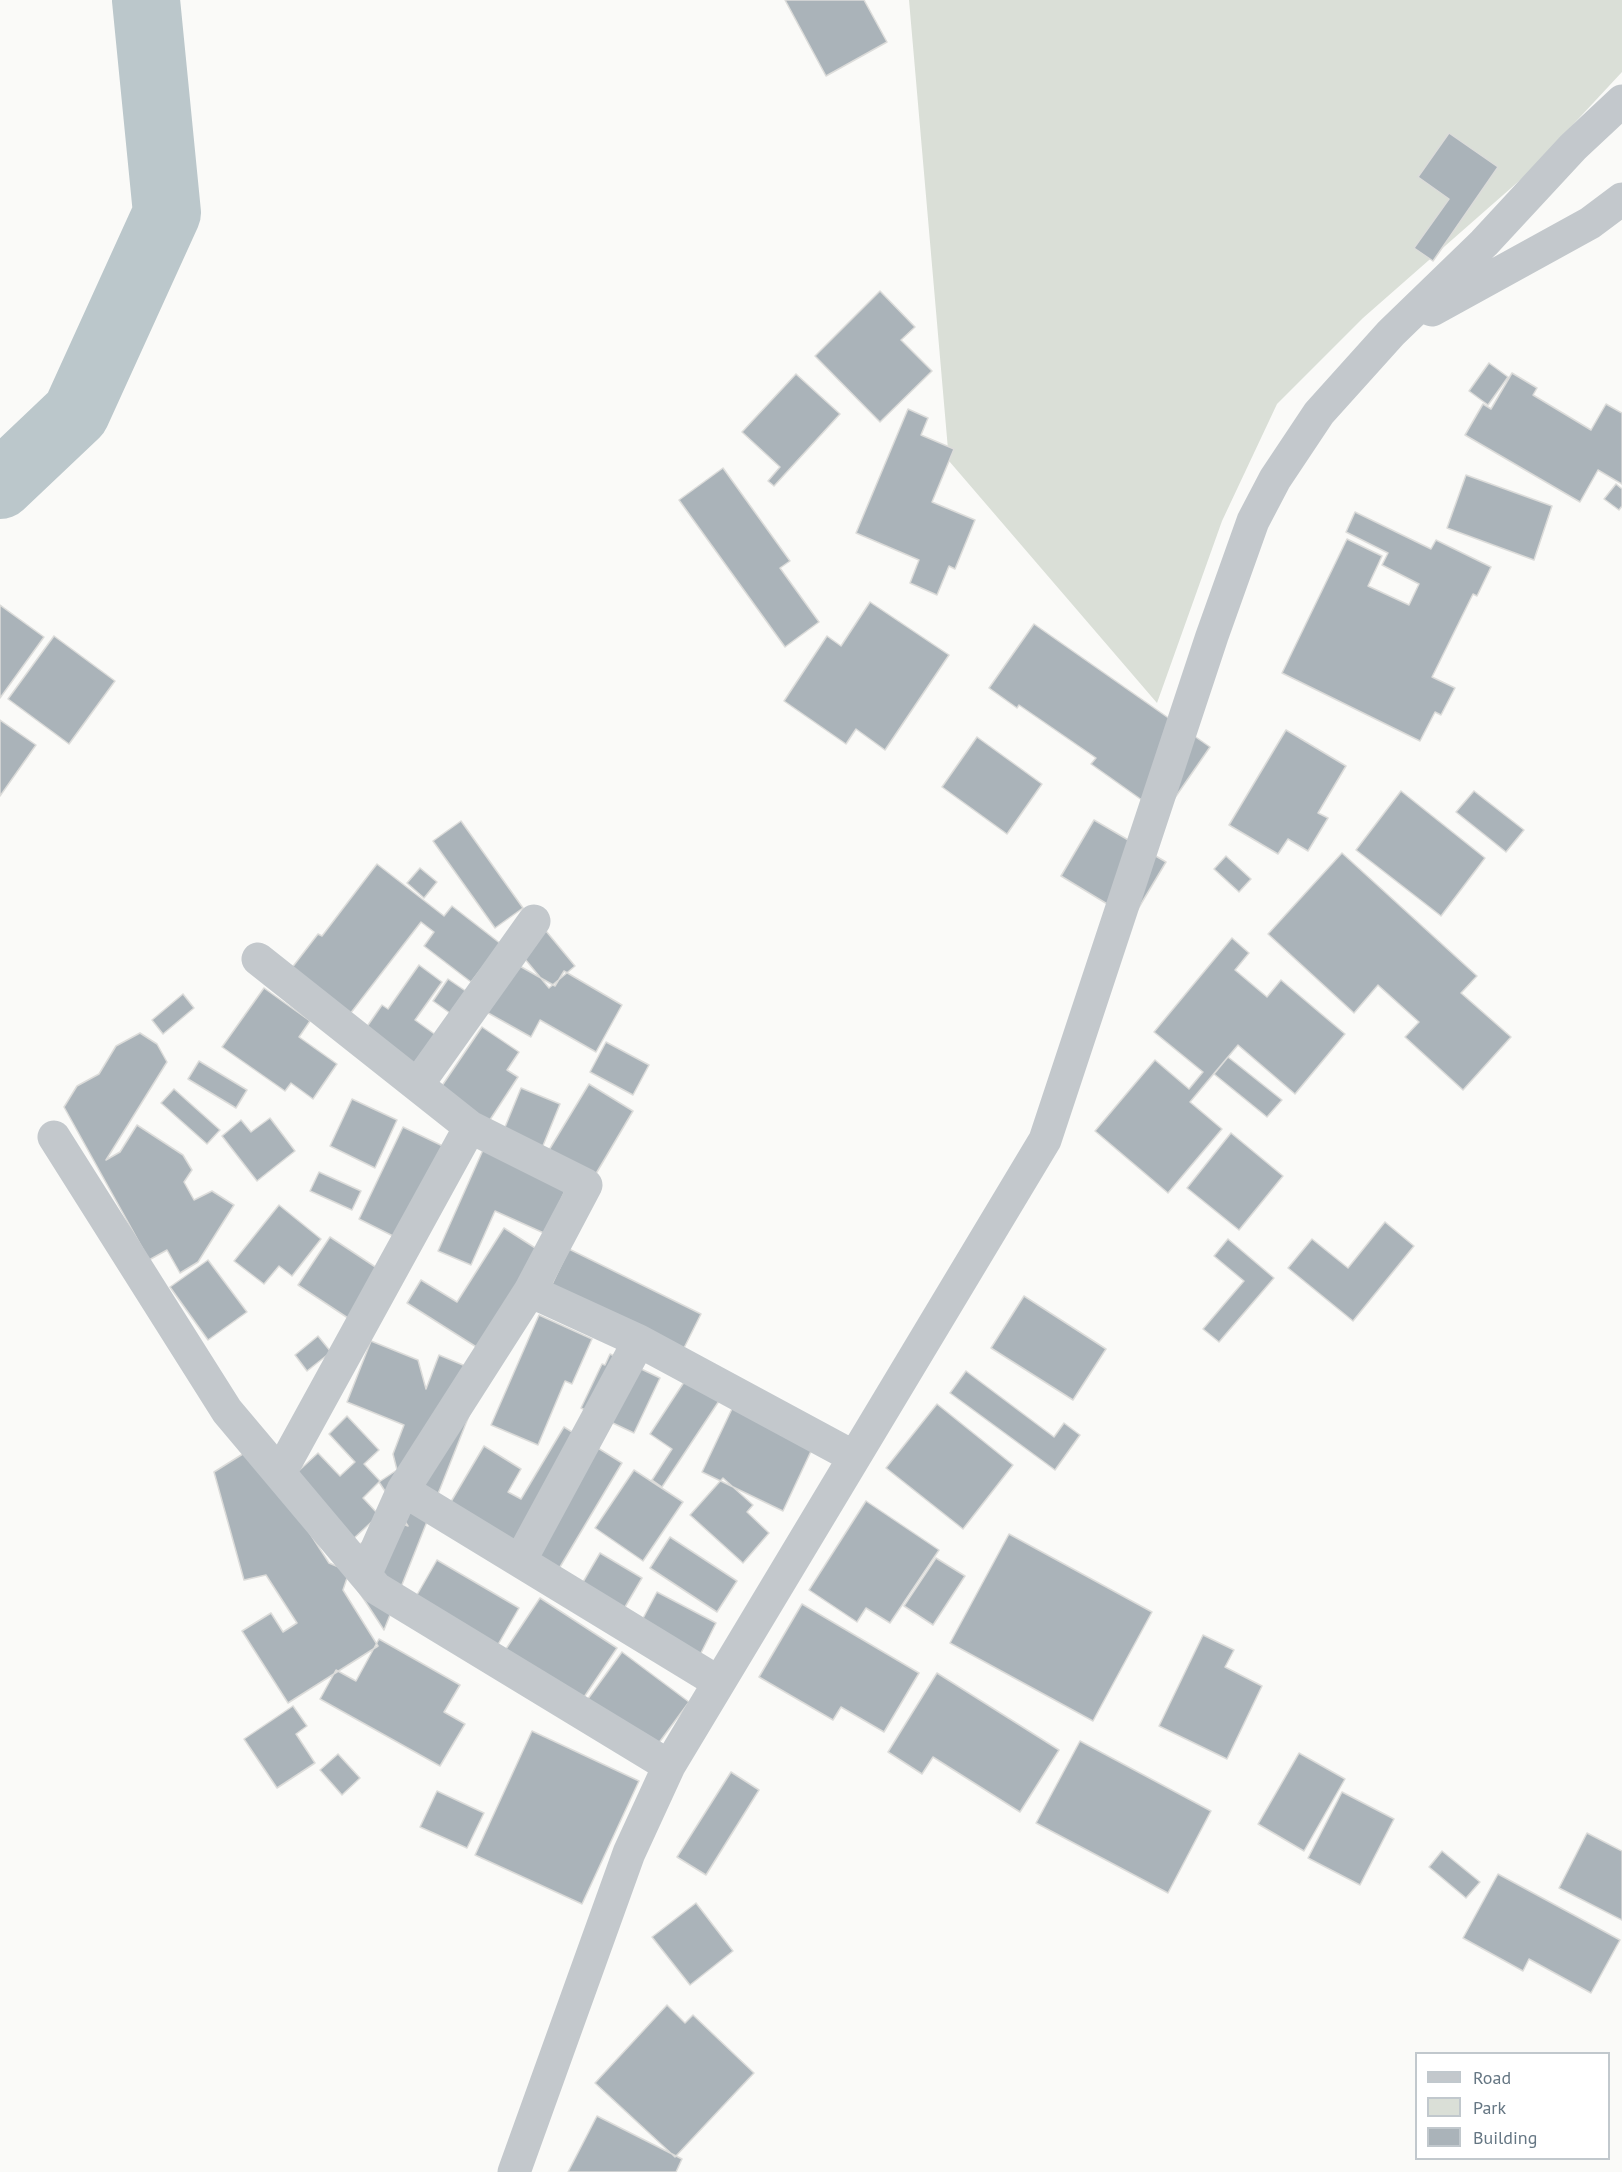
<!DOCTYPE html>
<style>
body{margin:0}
#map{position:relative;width:1622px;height:2172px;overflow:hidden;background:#fafaf8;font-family:"PT Sans",sans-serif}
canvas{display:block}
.legend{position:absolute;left:1415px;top:2052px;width:195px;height:108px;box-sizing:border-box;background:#fff;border:2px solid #c1c8cd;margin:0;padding:8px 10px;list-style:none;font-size:18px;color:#657683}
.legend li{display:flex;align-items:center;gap:12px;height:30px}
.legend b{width:30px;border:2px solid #c1c8cd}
</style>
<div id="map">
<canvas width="1622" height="2172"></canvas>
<ul class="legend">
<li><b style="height:8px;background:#c3c8cc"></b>Road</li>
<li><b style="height:16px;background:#dadfd7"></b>Park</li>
<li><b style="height:16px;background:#aab3b9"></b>Building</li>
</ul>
</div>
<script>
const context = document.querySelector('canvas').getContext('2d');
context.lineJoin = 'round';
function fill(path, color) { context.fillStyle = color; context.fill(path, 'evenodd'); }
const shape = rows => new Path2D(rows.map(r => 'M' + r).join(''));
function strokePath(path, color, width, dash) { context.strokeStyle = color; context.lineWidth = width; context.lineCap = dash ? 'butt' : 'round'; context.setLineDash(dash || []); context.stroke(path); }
const green = shape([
 [909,0,1622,0,1622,72,1527,174,1363,318,1277,404,1222,521,1157,703,949,461]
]);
const river = shape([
 [0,485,76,413,167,213,146,0]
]);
const building = shape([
 [785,0,864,0,887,42,826,76,785,0],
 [1449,133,1498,167,1433,261,1414,248,1449,199,1418,177,1449,133],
 [880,291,915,327,901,340,932,371,880,422,815,356,880,291],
 [1489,363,1508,377,1488,405,1469,391,1489,363],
 [1512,373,1537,388,1533,395,1591,430,1606,404,1622,413,1622,484,1598,470,1580,502,1465,435,1483,404,1491,409,1512,373],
 [796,374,840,414,774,486,768,481,780,467,742,432,796,374],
 [908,409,928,418,921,435,954,449,932,502,975,520,955,569,949,566,937,595,910,583,919,560,856,533,908,409],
 [723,468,790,561,780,568,819,622,785,647,679,500,723,468],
 [1466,475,1552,506,1534,560,1447,528,1466,475],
 [1616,484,1622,489,1622,506,1619,510,1604,499,1616,484],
 [1355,512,1431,549,1436,540,1491,567,1477,596,1473,594,1432,677,1455,688,1441,715,1435,712,1420,741,1282,673,1347,539,1382,556,1368,586,1409,605,1419,584,1382,565,1388,553,1346,532,1355,512],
 [870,602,949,655,885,750,856,729,846,744,784,701,827,636,841,646,870,602],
 [0,605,44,637,0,698,0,605],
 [1034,624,1210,747,1163,815,1091,764,1096,758,1019,705,1017,708,989,688,1034,624],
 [54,636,115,681,69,744,8,699,54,636],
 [0,720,36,745,0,796,0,720],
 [1286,730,1346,766,1318,813,1328,818,1308,851,1288,839,1278,854,1229,825,1286,730],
 [977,737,1042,784,1007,834,942,787,977,737],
 [1401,791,1485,858,1441,916,1356,850,1401,791],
 [1474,791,1524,830,1506,852,1456,812,1474,791],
 [1094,820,1166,862,1132,919,1061,876,1094,820],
 [461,821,523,908,495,928,433,841,461,821],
 [1342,853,1477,976,1461,993,1511,1037,1463,1090,1405,1037,1419,1022,1378,985,1354,1013,1268,934,1342,853],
 [1226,856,1251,879,1239,892,1214,869,1226,856],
 [377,864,444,916,452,906,501,944,471,982,424,946,434,932,421,922,343,1023,284,978,318,934,322,936,377,864],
 [420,868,437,882,424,898,407,883,420,868],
 [541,925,575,966,549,988,515,947,541,925],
 [1232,938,1249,953,1235,970,1267,997,1281,980,1345,1034,1295,1094,1238,1045,1190,1102,1222,1129,1168,1193,1095,1131,1155,1060,1189,1089,1203,1072,1154,1032,1232,938],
 [509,960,555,986,564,971,622,1005,596,1052,540,1020,531,1037,481,1009,509,960],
 [419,965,442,982,415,1020,440,1038,412,1079,357,1041,382,1005,388,1009,419,965],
 [448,979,470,994,454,1016,433,1001,448,979],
 [264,988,310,1021,299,1037,337,1064,313,1099,291,1083,285,1091,222,1047,264,988],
 [183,994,194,1008,163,1034,152,1020,183,994],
 [482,1027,519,1052,507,1070,518,1077,482,1132,433,1099,482,1027],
 [140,1033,157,1044,167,1062,106,1160,120,1152,137,1125,183,1155,192,1170,184,1182,194,1200,212,1191,234,1205,198,1262,180,1273,167,1250,149,1260,64,1107,77,1086,99,1074,116,1046,140,1033],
 [606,1042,649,1065,633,1095,590,1072,606,1042],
 [1228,1057,1282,1100,1267,1117,1214,1074,1228,1057],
 [199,1061,247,1090,236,1108,188,1079,199,1061],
 [589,1084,633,1111,594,1177,549,1150,589,1084],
 [521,1088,560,1104,542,1148,503,1132,521,1088],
 [174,1089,220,1130,207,1144,161,1103,174,1089],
 [352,1099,397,1120,375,1168,330,1146,352,1099],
 [270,1118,295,1151,257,1181,222,1136,241,1120,251,1132,270,1118],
 [403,1127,449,1149,399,1239,359,1219,403,1127],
 [1231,1133,1283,1176,1239,1230,1187,1188,1231,1133],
 [487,1141,567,1186,546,1234,495,1211,471,1265,438,1251,487,1141],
 [319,1172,361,1191,352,1210,310,1191,319,1172],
 [279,1205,321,1239,292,1276,279,1266,264,1284,234,1261,279,1205],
 [1385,1222,1414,1246,1353,1321,1288,1268,1312,1239,1348,1268,1385,1222],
 [504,1228,543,1253,489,1355,407,1303,421,1280,457,1302,504,1228],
 [330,1237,389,1276,357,1324,298,1285,330,1237],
 [1228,1239,1274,1278,1219,1342,1203,1329,1244,1281,1214,1256,1228,1239],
 [569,1249,701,1314,674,1368,544,1301,569,1249],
 [208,1260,247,1312,208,1340,170,1287,208,1260],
 [1024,1296,1106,1349,1073,1400,991,1348,1024,1296],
 [539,1315,592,1339,572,1384,565,1381,538,1445,491,1425,539,1315],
 [318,1336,331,1352,307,1371,295,1355,318,1336],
 [371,1341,418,1360,426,1389,439,1355,475,1370,480,1388,384,1630,348,1575,343,1590,378,1646,288,1703,242,1631,271,1613,283,1632,297,1623,266,1575,244,1580,214,1472,254,1447,329,1563,360,1576,357,1546,368,1539,378,1515,408,1526,379,1482,397,1470,393,1454,404,1425,347,1402,371,1341],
 [610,1354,660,1378,634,1433,581,1408,602,1364,605,1365,610,1354],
 [692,1370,725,1392,662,1487,652,1480,672,1449,650,1434,692,1370],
 [966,1371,1054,1437,1064,1423,1080,1435,1055,1470,950,1393,966,1371],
 [739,1394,820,1432,783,1511,702,1472,739,1394],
 [937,1404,1013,1465,963,1529,886,1468,937,1404],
 [347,1416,379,1450,364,1464,380,1481,363,1498,379,1515,352,1540,292,1477,318,1453,340,1476,355,1462,329,1434,347,1416],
 [564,1427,622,1463,545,1592,439,1522,484,1446,521,1469,508,1492,521,1499,564,1427],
 [634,1470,683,1502,643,1561,595,1528,634,1470],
 [723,1478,753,1505,747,1512,769,1533,743,1563,690,1515,723,1478],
 [866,1501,939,1550,890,1623,866,1608,857,1622,809,1590,866,1501],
 [1009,1534,1152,1612,1093,1721,950,1643,1009,1534],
 [670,1537,737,1581,717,1612,650,1568,670,1537],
 [600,1553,642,1578,618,1619,576,1594,600,1553],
 [936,1558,965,1576,933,1625,904,1606,936,1558],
 [437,1560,519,1608,492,1655,410,1607,437,1560],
 [657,1592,716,1623,692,1671,632,1639,657,1592],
 [540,1598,617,1648,570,1718,494,1667,540,1598],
 [802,1604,919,1673,884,1732,841,1707,833,1720,759,1677,802,1604],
 [1203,1635,1234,1650,1225,1667,1262,1686,1227,1759,1159,1726,1203,1635],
 [379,1639,460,1685,444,1712,465,1724,440,1766,320,1699,336,1670,356,1681,379,1639],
 [622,1652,689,1702,644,1763,577,1714,622,1652],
 [937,1673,1059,1750,1020,1812,933,1757,922,1774,888,1752,937,1673],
 [293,1706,307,1726,296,1734,315,1763,277,1788,244,1739,293,1706],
 [532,1731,639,1781,582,1904,475,1855,532,1731],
 [1080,1741,1211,1811,1168,1893,1036,1823,1080,1741],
 [1299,1753,1345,1779,1304,1851,1258,1824,1299,1753],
 [338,1754,360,1778,342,1795,320,1770,338,1754],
 [731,1772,759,1790,706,1875,677,1857,731,1772],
 [437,1791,484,1813,467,1848,420,1827,437,1791],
 [1342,1792,1394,1819,1360,1885,1308,1858,1342,1792],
 [1587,1833,1622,1851,1622,1920,1559,1888,1587,1833],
 [1442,1851,1480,1882,1466,1898,1429,1867,1442,1851],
 [1498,1874,1620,1940,1591,1993,1529,1959,1523,1971,1463,1938,1498,1874],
 [696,1903,733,1951,690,1985,652,1937,696,1903],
 [667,2005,685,2023,693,2015,754,2073,675,2157,595,2083,667,2005],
 [597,2116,682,2159,676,2172,568,2172,597,2116]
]);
const minor = shape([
 [1432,310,1590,223,1622,199],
 [258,959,470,1127,586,1185,530,1291,403,1490,365,1575],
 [418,1084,534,921],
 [54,1137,227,1411,376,1588,669,1766],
 [530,1291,639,1341,854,1457],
 [280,1473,470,1127],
 [403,1490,718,1682],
 [520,1561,639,1341],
 [514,2172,629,1853,669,1766,1045,1140,1212,636,1253,521,1275,479,1319,413,1391,333,1484,243,1573,147,1622,101]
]);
fill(green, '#dadfd7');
strokePath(river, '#bbc7cb', 68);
fill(building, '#aab3b9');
strokePath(building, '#dcdcda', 1.5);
strokePath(minor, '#c3c8cc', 33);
</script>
